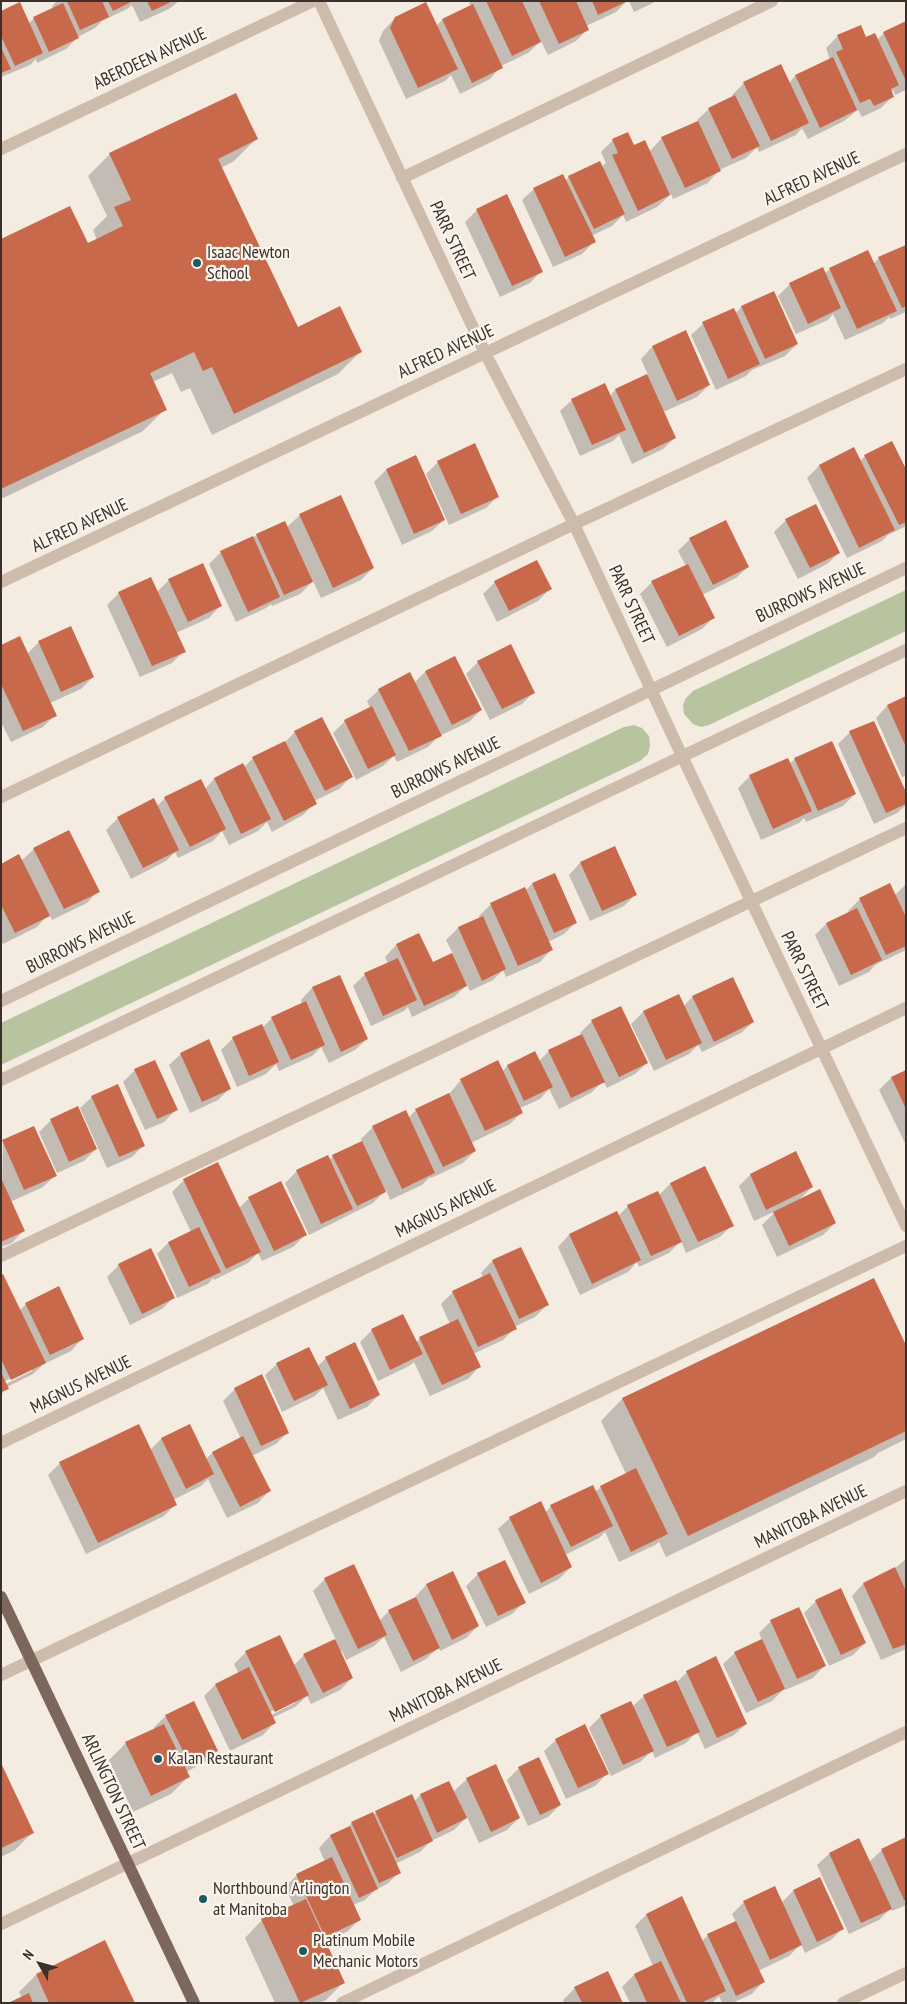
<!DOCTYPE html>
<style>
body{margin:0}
#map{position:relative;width:907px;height:2004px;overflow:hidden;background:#f4ebe1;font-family:"PT Sans Narrow",sans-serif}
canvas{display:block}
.frame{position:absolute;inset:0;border:2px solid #3b302b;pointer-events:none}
.north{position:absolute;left:15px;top:1939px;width:50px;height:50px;-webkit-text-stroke:4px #fbf5ee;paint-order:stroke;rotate:308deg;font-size:14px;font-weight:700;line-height:20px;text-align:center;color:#3b302b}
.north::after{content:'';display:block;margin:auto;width:18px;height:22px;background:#3b302b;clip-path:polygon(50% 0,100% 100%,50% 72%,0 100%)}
</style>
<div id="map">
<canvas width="907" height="2004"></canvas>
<div class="frame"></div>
<div class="north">N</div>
</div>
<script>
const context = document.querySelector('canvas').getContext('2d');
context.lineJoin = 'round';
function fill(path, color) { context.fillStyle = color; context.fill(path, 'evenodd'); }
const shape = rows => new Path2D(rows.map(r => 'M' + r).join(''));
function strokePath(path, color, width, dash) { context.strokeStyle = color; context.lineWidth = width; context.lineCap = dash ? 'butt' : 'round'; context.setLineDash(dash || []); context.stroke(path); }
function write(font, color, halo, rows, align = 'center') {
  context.font = font + ' "PT Sans Narrow",sans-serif'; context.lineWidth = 4.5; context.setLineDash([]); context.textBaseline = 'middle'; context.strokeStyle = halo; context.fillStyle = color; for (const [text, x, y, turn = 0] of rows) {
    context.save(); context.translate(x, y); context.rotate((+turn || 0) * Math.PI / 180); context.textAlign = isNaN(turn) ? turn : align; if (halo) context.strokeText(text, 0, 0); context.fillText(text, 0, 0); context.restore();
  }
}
const green = shape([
 [906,590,906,631,709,725,701,727,693,724,684,714,683,705,686,698,693,691],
 [634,725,642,728,649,736,650,746,648,754,640,761,1,1065,1,1023,624,727]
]);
const shadow = shape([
 [57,1,179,1,169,9,140,22,132,5,127,9,102,21,95,28,78,37,66,49,37,63,36,59,30,65,1,77,1,12,28,24,34,18,53,9,52,6],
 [471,1,627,1,616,12,586,26,588,29,576,41,548,55,541,41,528,53,501,66,490,79,460,94,451,75,445,81,406,99,379,41,383,31,395,18,436,26,442,20,471,7,469,3],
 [629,1,657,1,634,12],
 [906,23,906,90,895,95,893,90,891,92,893,96,881,108,862,117,858,110,844,121,808,139,802,128,796,135,759,152,757,147,746,158,719,170,708,183,673,199,671,194,657,207,626,222,623,215,612,226,591,236,594,242,582,254,553,267,522,200,534,189,565,181,569,177,601,167,606,163,601,152,613,140,649,152,662,138,698,122,697,120,709,109,733,97,732,95,744,83,789,83,795,76,830,60,826,48,838,36,877,40,884,33],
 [256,139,234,161,221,168,297,328,360,352,338,374,212,435,190,388,181,392,172,373,153,382,165,409,143,431,1,499,1,240,87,244,97,240,93,230,107,216,88,176,110,154],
 [477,210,541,271,530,283,500,297,465,222],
 [906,246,906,312,890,319,889,317,883,323,845,340,833,314,828,320,796,334,778,296,790,284,824,274,830,269,873,264,879,258],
 [774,292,797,344,785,356,752,370,746,376,716,390,691,335,703,324,735,314,741,307],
 [685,332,709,385,697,397,663,412,675,438,663,449,632,464,619,435,613,441,580,456,560,411,572,400,610,396,615,390,648,375,641,359,652,347],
 [853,449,859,462,865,456,906,472,906,526,888,535,882,541,847,558,807,478,819,466],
 [415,457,444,520,432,531,402,545,374,482,386,470],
 [438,462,498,496,486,508,449,525,426,474],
 [300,515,373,568,361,580,321,598,313,581,300,594,272,606,271,604,266,608,236,622,209,564,221,552,252,539,256,535,285,522,287,527],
 [786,520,839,553,827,564,798,579,774,532],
 [690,539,748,567,736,578,702,595,713,618,702,629,667,647,640,594,652,582,686,566,678,551],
 [169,580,220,606,209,618,176,633,184,651,172,663,140,677,107,605,119,593,157,592],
 [495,582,550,589,538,601,497,622,483,594],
 [39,642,93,677,81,689,50,703,55,715,43,727,11,742,2,724,1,725,1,646,27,654],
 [455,657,481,710,469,722,439,736,428,747,397,762,394,756,383,766,356,780,333,733,345,721,370,708,367,701,379,690,414,683,425,672],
 [478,662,534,692,522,704,490,720,466,674],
 [906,697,906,776,902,777,876,718,887,706],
 [295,732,351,777,339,789,314,801,315,803,303,815,272,832,267,822,258,831,229,845,222,831,213,841,178,858,175,852,166,861,131,879,106,830,118,818,156,807,165,798,205,789,214,779,243,765,244,767,253,758,284,743],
 [850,732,906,795,906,805,897,813,874,824,838,744],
 [795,759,855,794,843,806,806,822,804,818,799,823,761,840,738,788,750,776,789,764],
 [615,848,636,894,624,906,590,921,569,875,580,863],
 [34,849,98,891,87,903,52,920,49,914,37,927,3,944,1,940,1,865,21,861],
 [554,875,576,922,564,934,548,942,551,950,540,962,506,977,503,970,493,980,470,991,467,985,454,997,412,1017,408,1007,404,1011,371,1026,353,986,365,974,388,964,385,957,396,945,418,935,432,964,453,954,446,940,458,928,480,919,479,916,491,904,525,891,532,884],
 [906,884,906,950,875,965,869,972,839,986,815,935,826,924,849,913,848,911,860,899,894,896],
 [339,976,367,1039,355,1050,329,1063,321,1047,312,1056,279,1071,276,1064,266,1074,237,1087,221,1050,233,1038,262,1028,272,1018,302,1004,301,1000,312,988],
 [732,978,753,1022,741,1033,702,1052,698,1045,689,1054,654,1071,631,1024,643,1012,679,996,684,1006,692,997],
 [592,1021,647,1063,635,1074,607,1088,603,1081,591,1093,559,1109,549,1089,540,1099,520,1108,522,1112,510,1124,471,1143,475,1151,463,1163,431,1178,430,1177,422,1185,390,1200,386,1190,373,1203,309,1235,285,1183,297,1171,327,1157,329,1160,333,1156,362,1142,361,1139,373,1127,408,1118,416,1110,450,1093,461,1080,502,1072,507,1066,535,1053,539,1061,549,1051,581,1035,580,1033],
 [181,1054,230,1088,218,1100,190,1113,169,1065],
 [154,1061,176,1110,164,1122,145,1130,123,1082,135,1070],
 [906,1071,906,1145,879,1090,891,1078],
 [92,1097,144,1145,132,1157,107,1168,80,1108],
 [51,1120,96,1149,84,1161,57,1173,39,1132],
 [3,1141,55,1176,43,1187,10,1202,23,1231,12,1243,1,1247],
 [750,1175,812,1187,798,1201,835,1223,823,1235,777,1257,762,1225,776,1211,754,1221,739,1186],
 [184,1180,239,1208,249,1198,305,1235,293,1247,262,1261,258,1253,248,1263,214,1280,213,1278,208,1284,177,1298,157,1254,168,1243,191,1232,172,1192],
 [670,1184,732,1225,720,1237,686,1253,681,1241,669,1253,639,1267,637,1262,628,1272,580,1295,558,1247,569,1235,617,1213,618,1216,628,1206,659,1195],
 [520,1248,547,1305,535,1317,514,1327,515,1328,503,1340,473,1354,479,1367,468,1379,430,1396,414,1362,409,1366,378,1381,360,1342,372,1330,416,1343,420,1338,450,1324,441,1304,453,1292,483,1278,481,1273,492,1261],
 [119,1265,173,1298,162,1309,130,1325,107,1277],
 [1,1276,20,1310,26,1304,82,1339,71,1351,44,1364,33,1374,7,1387,1,1395],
 [32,1368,32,1371,6,1384,5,1381],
 [873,1279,906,1348,906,1439,878,1453,874,1457,666,1557,659,1542,655,1545,619,1562,605,1532,599,1538,565,1555,571,1567,559,1579,529,1594,498,1529,510,1518,545,1513,551,1506,595,1492,601,1487,626,1474,601,1421,622,1399],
 [326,1358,379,1395,367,1407,338,1420,323,1388,315,1396,282,1412,265,1375,277,1364,318,1366],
 [261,1376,288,1432,276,1444,252,1456,269,1491,258,1503,227,1518,208,1479,201,1486,173,1500,176,1504,164,1516,86,1554,48,1475,60,1463,150,1450,161,1439,189,1425,206,1459,212,1453,241,1439,223,1401,235,1389],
 [906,1559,906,1649,881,1660,852,1596,863,1584,893,1570],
 [452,1573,478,1626,466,1638,440,1651,439,1647,426,1659,401,1672,384,1637,374,1646,346,1660,342,1651,339,1652,352,1678,340,1690,311,1704,307,1696,295,1707,272,1718,274,1723,263,1735,230,1751,204,1696,215,1685,239,1674,234,1664,246,1652,293,1666,304,1655,336,1640,313,1591,325,1579,379,1621,389,1611,415,1598,415,1597,426,1585],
 [295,1701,295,1703,269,1716,268,1713],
 [478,1574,524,1602,512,1614,486,1627,466,1586],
 [816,1601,865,1643,853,1655,829,1666,804,1613],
 [771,1621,824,1666,813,1678,785,1690,785,1688,772,1701,746,1713,723,1664,735,1653,762,1640,759,1633],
 [687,1672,746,1724,734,1735,705,1749,697,1732,686,1743,655,1758,652,1751,640,1762,611,1776,589,1728,601,1716,632,1707,644,1696,676,1683],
 [166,1716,217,1750,205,1762,186,1772,188,1777,171,1794,133,1812,109,1760,126,1743,155,1729,154,1727],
 [556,1740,607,1774,595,1786,566,1799,544,1751],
 [1,1766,32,1833,15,1850,1,1857],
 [519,1768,560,1805,548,1817,528,1826,507,1780],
 [467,1779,519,1818,507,1830,479,1843,467,1817,454,1830,431,1841,420,1852,395,1864,399,1873,387,1884,375,1890,365,1900,353,1905,360,1919,348,1931,325,1942,343,1983,326,2000,319,2003,275,2003,245,1938,262,1920,294,1906,285,1887,297,1875,325,1862,319,1848,330,1836,345,1830,352,1823,373,1815,376,1812,414,1802,420,1795,449,1782,453,1792],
 [906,1839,906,1905,892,1911,891,1908,879,1920,849,1934,817,1865,829,1854,869,1862,882,1850],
 [793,1891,843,1928,831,1940,805,1953,801,1944,789,1956,758,1971,763,1982,752,1994,732,2003,722,2003,719,1996,712,2003,630,2003,622,1987,634,1975,653,1966,635,1926,646,1915,701,1942,708,1935,736,1922,732,1914,744,1902,781,1903],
 [104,1942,133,2003,11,2003,22,1998,19,1992,36,1975],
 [575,1988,621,2003,564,2003,563,2000]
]);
const building = shape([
 [67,1,102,1,109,17,80,30],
 [108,1,133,1,113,11],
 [147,1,173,1,152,11],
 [486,1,522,1,541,42,512,56],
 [539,1,576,1,589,30,559,44],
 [592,1,628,1,598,15],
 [20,2,43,53,15,66,1,36,1,11],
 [426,2,458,69,418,88,390,28,395,17],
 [63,3,79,38,49,52,33,17],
 [473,4,503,68,472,83,442,19],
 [906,21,906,81,883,32],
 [861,25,866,37,875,33,899,85,891,89,894,97,874,106,870,99,860,103,836,52,843,49,837,35],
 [1,47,11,69,1,73],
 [833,57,857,110,820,128,795,75],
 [781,64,809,123,771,141,743,82],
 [236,93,258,139,218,159,298,327,340,306,362,352,234,414,212,367,203,371,194,352,150,373,167,410,1,489,1,239,70,206,88,243,123,226,114,207,131,200,109,153],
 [735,95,760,146,732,159,708,108],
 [698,121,721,171,685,188,661,137],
 [628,132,634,145,645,140,670,195,638,211,612,155,618,153,612,139],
 [600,161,625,214,594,229,568,176],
 [563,174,596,242,565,257,533,188],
 [507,194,543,272,512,286,476,209],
 [906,245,906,306,902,308,878,257],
 [868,250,897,311,857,329,829,268],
 [823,267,841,308,808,324,789,283],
 [774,291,798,344,765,359,741,306],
 [734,308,760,364,728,379,702,322],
 [686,330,710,385,677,401,652,346],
 [647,374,676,438,644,453,615,389],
 [605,383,626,430,592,445,571,399],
 [892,441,906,469,906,522,899,525,864,455],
 [475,443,499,497,461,514,437,461],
 [854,447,895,530,859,548,819,465],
 [416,455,445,520,414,534,386,469],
 [341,495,374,568,333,588,299,514],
 [816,504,840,553,810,568,785,519],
 [726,520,749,567,713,585,689,538],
 [285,521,313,582,284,595,256,534],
 [253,536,280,597,248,612,220,551],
 [537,560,552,589,509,611,494,581],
 [203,563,222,606,188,622,168,579],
 [688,564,715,618,679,636,651,581],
 [151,577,186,652,152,666,118,592],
 [71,626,94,677,61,692,38,641],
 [20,636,57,716,23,731,1,684,1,645],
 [511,644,535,693,502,709,477,661],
 [455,656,482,710,452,725,425,671],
 [410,672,442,736,409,751,378,689],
 [906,696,906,747,887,705],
 [372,706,396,755,368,769,344,720],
 [322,717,353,777,325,791,294,731],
 [874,721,906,792,906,804,886,813,849,731],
 [285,741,317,804,284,821,252,757],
 [832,741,856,794,818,811,794,758],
 [788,758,812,811,773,829,749,775],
 [243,763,271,819,241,834,214,778],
 [201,779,226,829,190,847,164,797],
 [154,798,179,850,143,868,117,817],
 [69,830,100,892,64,909,33,848],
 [615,846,637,895,602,911,580,862],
 [19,854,50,916,15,933,1,905,1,864],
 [555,873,577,923,554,933,532,883],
 [890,883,906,917,906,946,886,955,859,898],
 [525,887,553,950,518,966,490,903],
 [857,908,882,960,851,975,826,923],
 [483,916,506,969,482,981,458,927],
 [419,933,433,962,452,953,467,986,424,1006,396,944],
 [398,958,417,1000,383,1016,364,973],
 [340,975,368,1039,341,1052,312,987],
 [733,977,754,1022,714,1042,692,996],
 [679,994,702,1043,666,1060,643,1011],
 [306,1001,325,1045,291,1060,271,1017],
 [621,1006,648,1063,619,1077,591,1020],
 [262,1024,279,1062,249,1076,232,1037],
 [582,1034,605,1082,571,1098,548,1050],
 [209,1039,231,1089,202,1102,180,1053],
 [535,1051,553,1087,524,1101,507,1065],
 [155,1060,178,1110,157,1119,134,1069],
 [498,1060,523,1113,485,1131,460,1079],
 [906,1070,906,1109,891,1077],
 [118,1084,145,1146,119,1157,91,1096],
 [449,1093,476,1151,443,1167,415,1109],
 [78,1106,97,1149,69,1162,50,1119],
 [406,1110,435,1173,402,1189,372,1126],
 [34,1126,57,1176,24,1190,2,1140],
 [362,1141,386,1192,357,1206,332,1155],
 [796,1151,813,1187,766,1210,750,1174],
 [328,1155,353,1209,321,1224,296,1170],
 [218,1162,261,1252,226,1269,183,1179],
 [705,1166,734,1226,698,1242,670,1183],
 [1,1178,25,1231,1,1242],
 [281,1181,307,1235,274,1251,248,1197],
 [820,1189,836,1223,789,1246,773,1212],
 [658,1191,682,1242,651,1256,627,1205],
 [617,1211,641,1260,592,1284,569,1234],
 [199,1227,221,1272,189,1287,168,1242],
 [521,1247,549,1305,519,1319,492,1260],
 [151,1248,175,1298,142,1314,118,1264],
 [490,1273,517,1329,478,1347,452,1291],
 [3,1274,46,1363,11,1380,1,1359,1,1275],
 [874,1278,906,1345,906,1431,688,1536,622,1398],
 [59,1286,84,1339,50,1355,25,1303],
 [403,1314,423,1354,390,1370,371,1329],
 [458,1319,481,1367,442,1385,419,1337],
 [355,1342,380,1395,350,1409,325,1357],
 [309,1347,328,1385,294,1401,276,1363],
 [1,1372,9,1389,1,1392],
 [262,1374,289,1433,261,1446,234,1388],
 [139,1424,177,1505,98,1543,59,1462],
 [190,1424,214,1474,186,1489,161,1438],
 [243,1436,271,1491,240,1507,212,1452],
 [636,1468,668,1534,631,1552,600,1486],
 [593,1485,613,1526,571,1547,550,1505],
 [541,1501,572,1567,541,1583,509,1517],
 [505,1560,526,1603,498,1616,477,1573],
 [354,1564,387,1635,358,1649,324,1578],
 [895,1567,906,1591,906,1644,893,1649,863,1583],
 [453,1571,479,1626,452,1640,426,1584],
 [841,1588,866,1643,841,1655,815,1600],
 [416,1597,440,1648,413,1661,388,1610],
 [799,1607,826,1666,797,1679,770,1620],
 [280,1635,309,1695,275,1712,245,1651],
 [335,1639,353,1678,323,1693,303,1654],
 [762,1639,785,1689,758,1702,734,1652],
 [716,1656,747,1724,717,1738,686,1671],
 [249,1667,276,1723,242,1740,215,1684],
 [676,1680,700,1732,667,1747,643,1695],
 [194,1701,218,1751,190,1765,165,1715],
 [631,1701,654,1751,623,1765,600,1715],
 [164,1724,190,1777,151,1796,125,1742],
 [585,1724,609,1774,578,1788,555,1739],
 [539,1757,561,1805,540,1815,518,1767],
 [1,1763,34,1833,1,1848],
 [496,1764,520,1818,491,1832,466,1778],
 [449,1781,467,1818,437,1833,420,1794],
 [412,1794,433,1841,397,1858,375,1811],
 [373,1812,401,1873,379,1883,351,1822],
 [350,1826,378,1889,359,1898,330,1835],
 [906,1837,906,1900,904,1900,881,1849],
 [859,1838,892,1909,861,1923,829,1853],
 [332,1857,361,1920,325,1937,296,1874],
 [820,1877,844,1929,817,1942,793,1890],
 [775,1886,802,1945,770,1960,743,1901],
 [682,1896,726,1991,701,2003,687,2003,646,1914],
 [306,1899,345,1983,300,2003,261,1919],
 [736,1921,765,1982,736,1996,707,1934],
 [105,1940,135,2003,49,2003,36,1974],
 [661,1961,681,2003,647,2003,634,1974],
 [608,1971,623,2003,582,2003,574,1987],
 [29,1993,33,2003,8,2003]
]);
const minor = shape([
 [319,1,485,353,574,524,682,756,906,1226],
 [1,149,313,1],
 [402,178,772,1],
 [1,582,906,154],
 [1,797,574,524,906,369],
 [1,1001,906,568],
 [1,1080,906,650],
 [1,1256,906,828],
 [1,1443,906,1008],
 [1,1675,906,1246],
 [1,1924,906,1491],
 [342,2003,906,1732],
 [843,2003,906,1973]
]);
const major = shape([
 [1,1597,194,2003]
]);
const markers = [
 [197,263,5,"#1f5a5e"],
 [158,1759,5,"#1f5a5e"],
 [203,1899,5,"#1f5a5e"],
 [303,1951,5,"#1f5a5e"]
];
const streetNames = [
 ["ABERDEEN AVENUE",150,59,-25],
 ["ALFRED AVENUE",812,179,-25],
 ["PARR STREET",452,241,65],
 ["ALFRED AVENUE",446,352,-25],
 ["ALFRED AVENUE",80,526,-25],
 ["BURROWS AVENUE",811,593,-25],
 ["PARR STREET",631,605,65],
 ["BURROWS AVENUE",446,768,-26],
 ["BURROWS AVENUE",81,943,-26],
 ["PARR STREET",804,971,64],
 ["MAGNUS AVENUE",446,1209,-26],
 ["MAGNUS AVENUE",81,1385,-26],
 ["MANITOBA AVENUE",811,1517,-26],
 ["MANITOBA AVENUE",446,1691,-26],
 ["ARLINGTON STREET",113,1792,65]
];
const poiNames = [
 ["Isaac Newton",207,253],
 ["School",207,274],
 ["Kalan Restaurant",168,1759],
 ["Northbound Arlington",213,1889],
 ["at Manitoba",213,1910],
 ["Platinum Mobile",313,1941],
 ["Mechanic Motors",313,1962]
];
fill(green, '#b8c4a0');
fill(shadow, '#0003');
fill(building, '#c8694b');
strokePath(minor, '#cdbbac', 12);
strokePath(major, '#7d675c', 12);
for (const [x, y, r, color] of markers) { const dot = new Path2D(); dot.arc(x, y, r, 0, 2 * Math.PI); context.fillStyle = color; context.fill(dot); strokePath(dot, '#fbf5ee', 2); }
write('18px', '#3b302b', '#fbf5ee', streetNames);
write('18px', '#3b302b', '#fbf5ee', poiNames, 'left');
</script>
